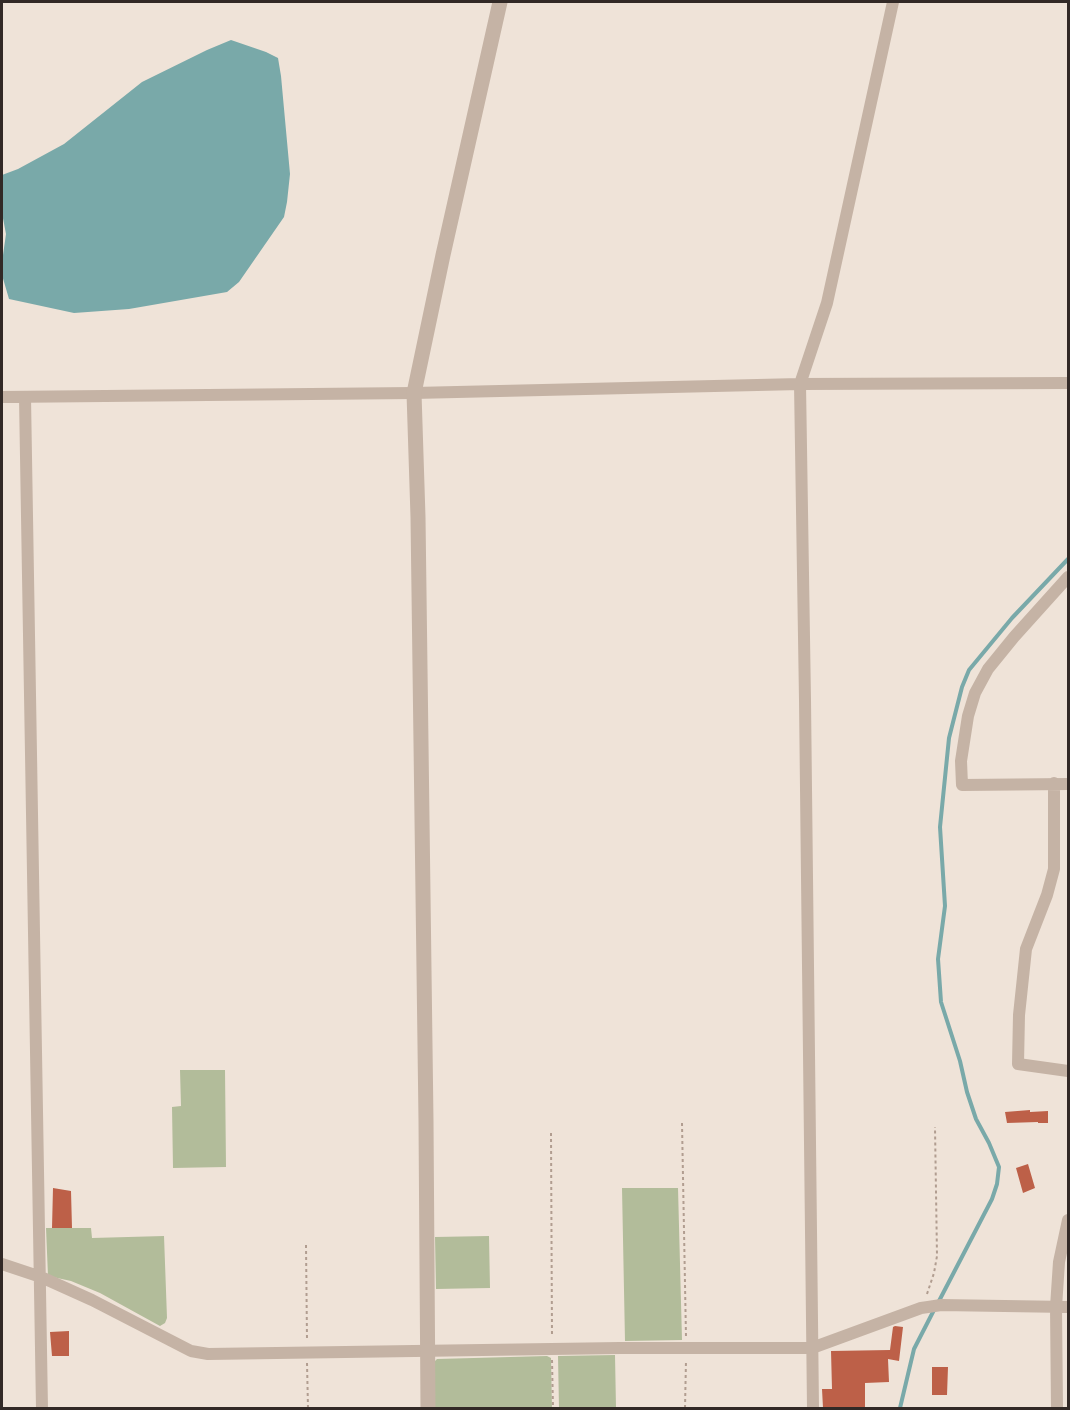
<!DOCTYPE html>
<style>
body{margin:0}
#map{position:relative;width:1070px;height:1410px;overflow:hidden;background:#efe3d8;font-family:Commissioner,sans-serif}
canvas{display:block}
.frame{position:absolute;inset:0;border:3px solid #322926;pointer-events:none}
</style>
<div id="map">
<canvas width="1070" height="1410"></canvas>
<div class="frame"></div>
</div>
<script>
const context = document.querySelector('canvas').getContext('2d');
context.lineJoin = 'round';
function fill(path, color) { context.fillStyle = color; context.fill(path, 'evenodd'); }
const shape = rows => new Path2D(rows.map(r => 'M' + r).join(''));
function strokePath(path, color, width, dash) { context.strokeStyle = color; context.lineWidth = width; context.lineCap = dash ? 'butt' : 'round'; context.setLineDash(dash || []); context.stroke(path); }
const green = shape([
 [180,1070,225,1070,226,1167,173,1168,172,1107,181,1106],
 [622,1188,678,1188,682,1340,625,1341],
 [46,1228,91,1228,92,1238,164,1236,167,1318,165,1323,160,1326,100,1293,71,1281,48,1276],
 [489,1236,490,1288,436,1289,435,1237],
 [615,1355,616,1408,559,1408,558,1356],
 [547,1356,551,1358,552,1408,435,1408,434,1362,437,1359]
]);
const water = shape([
 [231,40,266,52,278,58,281,76,290,174,287,202,284,217,239,282,227,292,129,309,74,313,9,299,2,275,2,262,6,234,2,213,2,175,18,169,64,144,142,82,207,50]
]);
const stream = shape([
 [939,1301,992,1199,997,1184,999,1167,989,1143,976,1119,967,1092,960,1061,941,1002,938,959,945,906,940,827,949,738,962,687,969,670,1012,618,1068,559],
 [900,1408,914,1349,935,1308]
]);
const building = shape([
 [1030,1110,1030,1112,1048,1111,1048,1123,1038,1123,1038,1122,1007,1123,1005,1112],
 [1028,1164,1035,1188,1023,1193,1016,1168],
 [53,1188,71,1191,72,1228,52,1228],
 [895,1326,903,1327,899,1361,888,1359,889,1382,865,1383,865,1407,823,1408,822,1389,832,1389,831,1351,890,1350,893,1327],
 [69,1331,69,1356,52,1356,50,1332],
 [932,1367,948,1367,947,1395,932,1395]
]);
const path = shape([
 [682,1123,686,1337],
 [551,1133,552,1337],
 [306,1245,307,1340],
 [927,1294,934,1273,937,1256,935,1127],
 [552,1360,553,1408],
 [307,1363,308,1408],
 [685,1408,686,1360]
]);
const minor = shape([
 [2,397,414,393,800,384,1068,383],
 [25,397,42,1408],
 [1068,577,1014,637,988,669,975,693,968,716,961,761,962,785,1068,784],
 [1054,783,1054,869,1047,895,1026,949,1019,1015,1018,1064,1068,1071],
 [2,1264,41,1277,92,1300,191,1351,208,1354,620,1348,812,1348,921,1308,928,1307,941,1305,1068,1307],
 [813,1408,805,700,800,384,827,303,893,2],
 [1057,1408,1056,1307,1059,1262,1068,1220]
]);
const tertiary = shape([
 [428,1408,426,1121,418,517,414,393,443,255,500,2]
]);
fill(green, '#b2bc9a');
fill(water, '#79a9a9');
strokePath(stream, '#79a9a9', 4);
fill(building, '#bd6048');
strokePath(path, '#b19d90', 2, [3, 3]);
strokePath(minor, '#c5b3a5', 12);
strokePath(tertiary, '#c5b3a5', 15);
</script>
